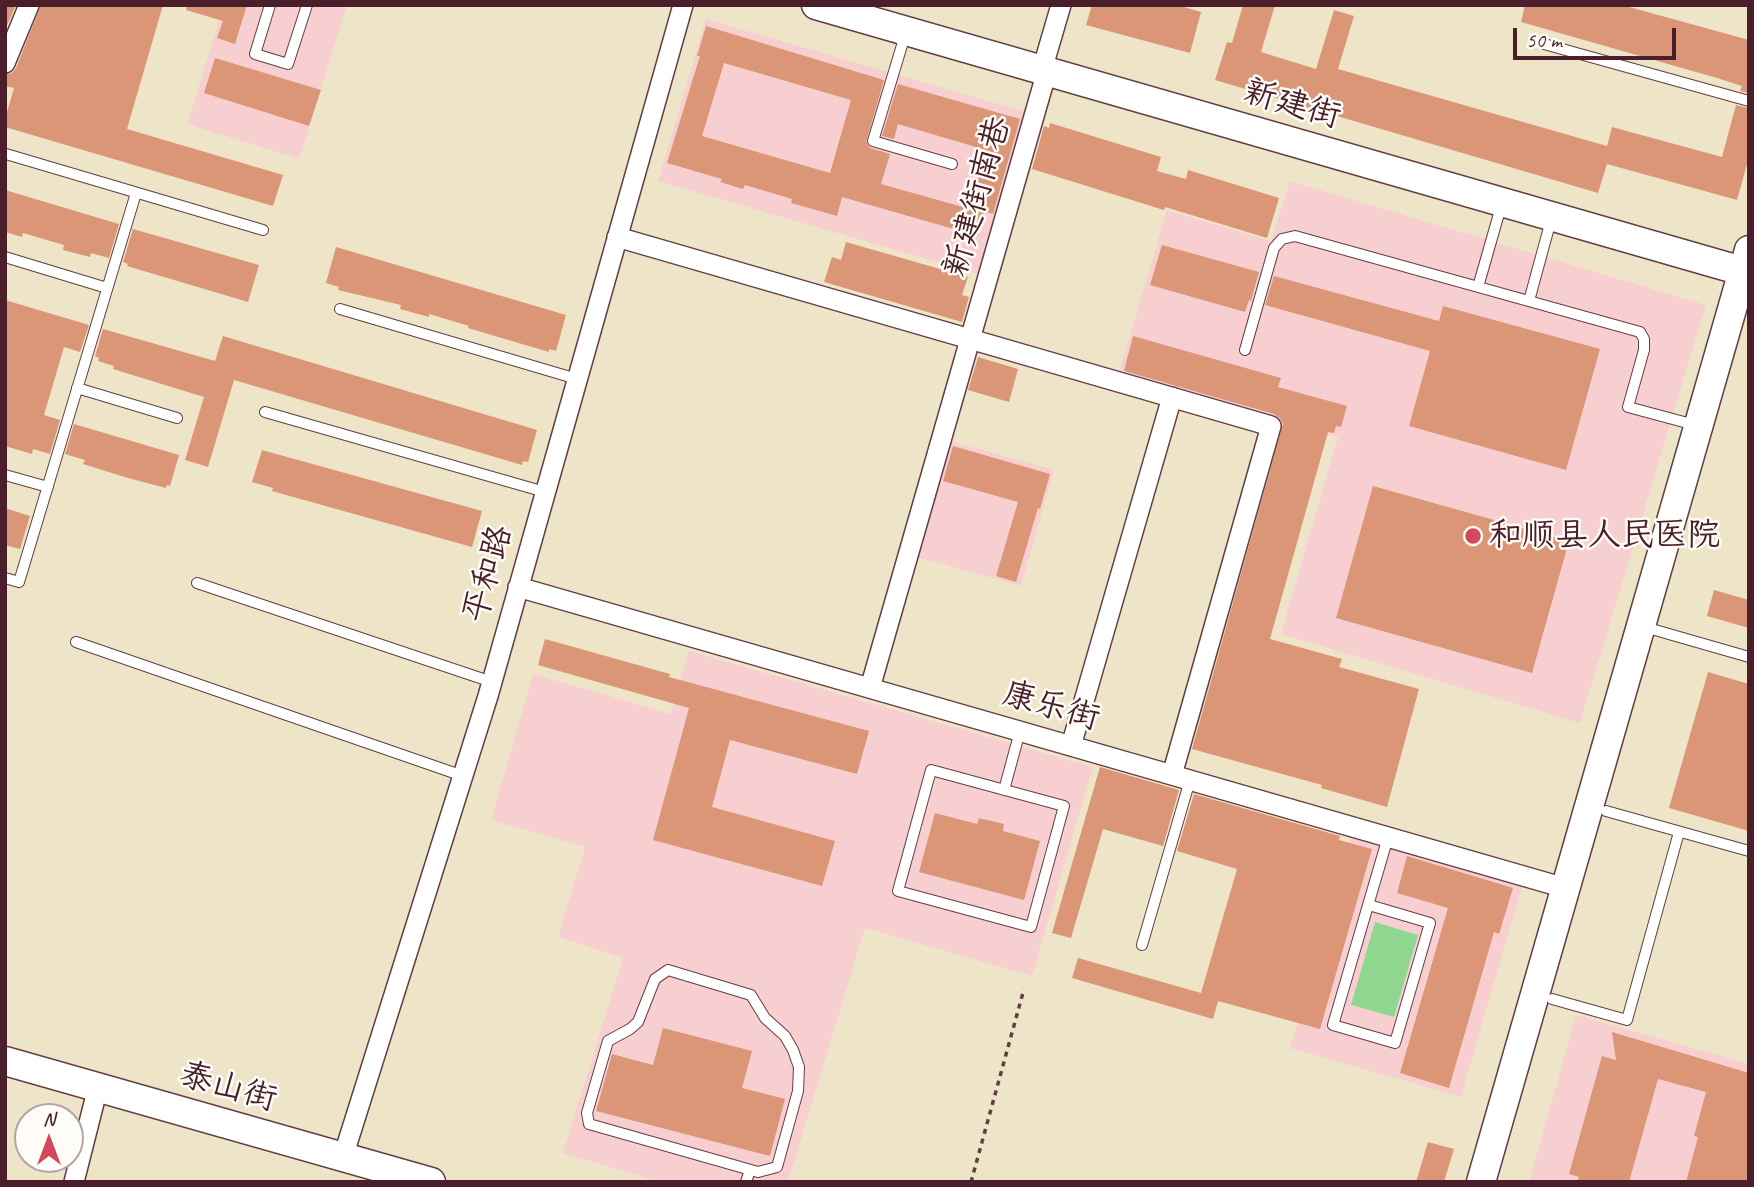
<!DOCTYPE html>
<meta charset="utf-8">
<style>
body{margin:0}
#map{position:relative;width:1754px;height:1187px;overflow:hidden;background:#eee5c8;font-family:Caveat,sans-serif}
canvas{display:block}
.frame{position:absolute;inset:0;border:7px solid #4a1f2b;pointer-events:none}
.north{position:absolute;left:14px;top:1103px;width:70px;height:70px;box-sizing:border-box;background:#fdfcf7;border:2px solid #b5a4a5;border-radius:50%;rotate:0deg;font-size:19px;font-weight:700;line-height:28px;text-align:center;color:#4a1f2b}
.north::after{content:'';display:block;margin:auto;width:24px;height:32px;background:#d1495b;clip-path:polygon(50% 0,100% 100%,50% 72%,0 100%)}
.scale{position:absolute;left:1513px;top:28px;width:163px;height:32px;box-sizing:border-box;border:4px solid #4a1f2b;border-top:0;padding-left:9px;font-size:21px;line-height:24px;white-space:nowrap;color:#4a1f2b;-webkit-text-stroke:5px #fdfcf7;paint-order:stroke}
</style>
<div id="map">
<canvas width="1754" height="1187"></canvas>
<div class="frame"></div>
<div class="north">N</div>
<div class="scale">50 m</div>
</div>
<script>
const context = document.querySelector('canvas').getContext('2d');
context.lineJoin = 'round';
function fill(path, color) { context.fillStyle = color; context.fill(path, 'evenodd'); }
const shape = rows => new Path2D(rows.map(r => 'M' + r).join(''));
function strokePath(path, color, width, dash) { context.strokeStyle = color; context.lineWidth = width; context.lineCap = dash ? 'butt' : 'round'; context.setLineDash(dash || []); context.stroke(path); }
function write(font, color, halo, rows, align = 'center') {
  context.font = font + ' Caveat,"LXGW WenKai TC",sans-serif'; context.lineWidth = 5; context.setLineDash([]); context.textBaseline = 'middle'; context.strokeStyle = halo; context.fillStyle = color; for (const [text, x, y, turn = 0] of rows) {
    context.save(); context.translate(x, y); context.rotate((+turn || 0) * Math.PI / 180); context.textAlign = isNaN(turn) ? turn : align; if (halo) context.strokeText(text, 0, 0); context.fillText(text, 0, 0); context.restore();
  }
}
const built = shape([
 [224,5,347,5,299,159,187,124],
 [706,19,1029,113,981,275,658,181],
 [1290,181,1706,305,1580,723,1281,634,1338,437,1118,376,1167,210,1271,241],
 [950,441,1054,470,1021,586,917,557],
 [689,651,1093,767,1032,976,865,928,788,1182,660,1182,563,1153,623,958,558,937,585,847,491,820,533,674,671,714],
 [1351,837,1522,886,1461,1097,1290,1048],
 [1576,1015,1749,1064,1749,1128,1734,1182,1529,1182]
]);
const green = shape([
 [1375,922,1418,935,1394,1017,1351,1005]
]);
const building = shape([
 [5,5,16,5,5,30],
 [41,5,163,5,127,129,283,175,273,206,5,127,5,119,14,88,5,86,5,75,12,73,16,68],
 [187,5,247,5,235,44,217,38,223,21,186,10],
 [1092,5,1177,5,1201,12,1190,53,1086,25],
 [1243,5,1275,5,1261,52,1316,69,1334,10,1354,16,1338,69,1607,146,1612,127,1722,157,1736,105,1749,108,1749,157,1737,200,1607,164,1598,193,1215,80,1227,42,1232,43],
 [1525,5,1622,5,1749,40,1749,93,1740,91,1742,86,1717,78,1521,22],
 [706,26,884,80,866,142,870,148,890,154,881,184,984,213,978,236,842,197,837,216,791,203,792,199,745,185,743,189,720,182,722,179,667,163,700,56,697,56],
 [724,63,851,100,830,173,702,136],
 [215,58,321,90,309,126,204,93],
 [898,84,1020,119,993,214,970,207,986,150,898,124,894,139,882,136],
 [1050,123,1161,157,1157,171,1186,179,1188,170,1279,198,1267,238,1165,207,1164,210,1032,169,1044,126,1049,128],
 [5,190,119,224,109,258,91,253,90,257,63,250,64,245,23,233,22,237,5,232],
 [133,229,259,265,248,302,127,266,128,264,123,262],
 [846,242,968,277,962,295,969,297,962,322,824,282,832,257,841,260],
 [1162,245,1259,272,1251,301,1249,300,1245,312,1150,285],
 [336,247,566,315,556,351,549,349,549,352,468,328,469,326,429,314,429,317,400,309,401,305,338,290,339,287,326,283],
 [1274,276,1439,321,1443,306,1600,349,1566,470,1409,426,1430,351,1265,305],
 [5,300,89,325,80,352,64,347,44,415,60,420,50,454,33,449,32,454,5,446],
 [103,329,215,361,223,336,537,430,528,462,523,461,522,465,234,380,208,467,185,460,204,397,113,369,114,366,98,361,99,358,95,356],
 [1133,336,1281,378,1278,387,1347,406,1341,427,1336,426,1334,433,1328,432,1270,639,1342,659,1339,667,1419,689,1387,807,1321,788,1322,785,1192,749,1283,424,1280,418,1274,414,1124,371],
 [978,357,1018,369,1009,402,968,390],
 [74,424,179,455,170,486,167,485,166,488,128,478,83,464,85,460,65,454],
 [953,446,1050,474,1040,509,1038,508,1016,582,996,576,1018,502,943,481],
 [262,450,482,511,472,547,272,491,273,488,252,482],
 [1373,486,1569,541,1532,673,1336,618],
 [5,508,30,516,20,549,5,545],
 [1714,590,1749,600,1749,628,1707,616],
 [545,639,670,674,669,677,869,731,857,774,730,740,712,807,835,841,822,886,653,840,689,708,538,665],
 [1708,672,1749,684,1749,831,1669,808],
 [1100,767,1179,790,1163,846,1103,829,1071,938,1052,933],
 [1194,794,1340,836,1339,840,1372,849,1320,1029,1218,1001,1213,1019,1072,978,1078,958,1201,993,1237,869,1177,851],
 [935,813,977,824,979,818,1004,824,1003,831,1040,841,1024,900,919,872],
 [1407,856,1513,888,1499,934,1494,932,1449,1088,1400,1073,1448,908,1397,893],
 [663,1028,752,1051,742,1088,785,1099,770,1156,596,1111,612,1054,653,1065],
 [1612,1032,1749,1073,1749,1182,1686,1182,1698,1137,1694,1136,1706,1092,1658,1079,1629,1182,1577,1182,1579,1177,1569,1174,1602,1056,1616,1060],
 [1428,1142,1454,1149,1444,1182,1416,1182]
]);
const path = shape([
 [971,1182,1024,989]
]);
const lane = shape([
 [270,5,255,54,288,64,307,5],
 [906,32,873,141,952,164],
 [1544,44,1749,101],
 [6,154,263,230],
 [5,257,107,288],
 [1478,287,1502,203],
 [1529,301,1551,220],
 [340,309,577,379],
 [1245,350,1274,248,1282,239,1295,236,1640,332,1644,339,1644,350,1628,407,1695,425],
 [77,388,177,418],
 [265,412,545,492],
 [5,475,48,487],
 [5,578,19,582,136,193],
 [197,583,492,682],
 [1641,626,1749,657],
 [76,642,463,776],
 [931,770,1064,806,1031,927,898,891,931,770],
 [1004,790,1020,731],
 [1606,811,1749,851],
 [1369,905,1430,923,1395,1043,1333,1025,1388,837],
 [1142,945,1190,780],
 [668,970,751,995,765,1018,785,1036,793,1050,799,1067,798,1091,777,1167,758,1172,589,1124,587,1113,608,1041,630,1029,638,1022,655,979,668,970],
 [1552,999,1627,1020,1679,832],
 [746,1182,750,1170]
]);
const street = shape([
 [5,63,29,5],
 [1042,70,1061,5],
 [617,237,1271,426,1172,775],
 [518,587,1565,888],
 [870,688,1047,71],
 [1071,746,1172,397],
 [343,1157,488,696,683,5],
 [74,1182,98,1087]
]);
const secondary = shape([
 [816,5,1749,273],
 [5,1061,431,1182],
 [1481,1182,1749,250]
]);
const markers = [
 [1473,536,9,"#d1495b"]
];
const streetNames = [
 ["新建街",1292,105,16],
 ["新建街南巷",978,197,-74],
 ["平和路",489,574,-74],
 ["康乐街",1051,707,16],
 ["泰山街",228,1088,16]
];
const poiNames = [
 ["和顺县人民医院",1489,536]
];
fill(built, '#f7cfd1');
fill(green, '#8fd690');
fill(building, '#da9676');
strokePath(lane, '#633d43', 12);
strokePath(street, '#633d43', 22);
strokePath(secondary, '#633d43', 31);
strokePath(path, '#633d43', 3.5, [5, 5]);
strokePath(lane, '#fff', 10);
strokePath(street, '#fff', 19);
strokePath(secondary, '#fff', 28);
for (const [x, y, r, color] of markers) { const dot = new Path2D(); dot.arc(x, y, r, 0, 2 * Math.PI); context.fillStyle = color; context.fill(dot); strokePath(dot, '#fdfcf7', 2.5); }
write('33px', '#4a1f2b', '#fdfcf7', streetNames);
write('33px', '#4a1f2b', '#fdfcf7', poiNames, 'left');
</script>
